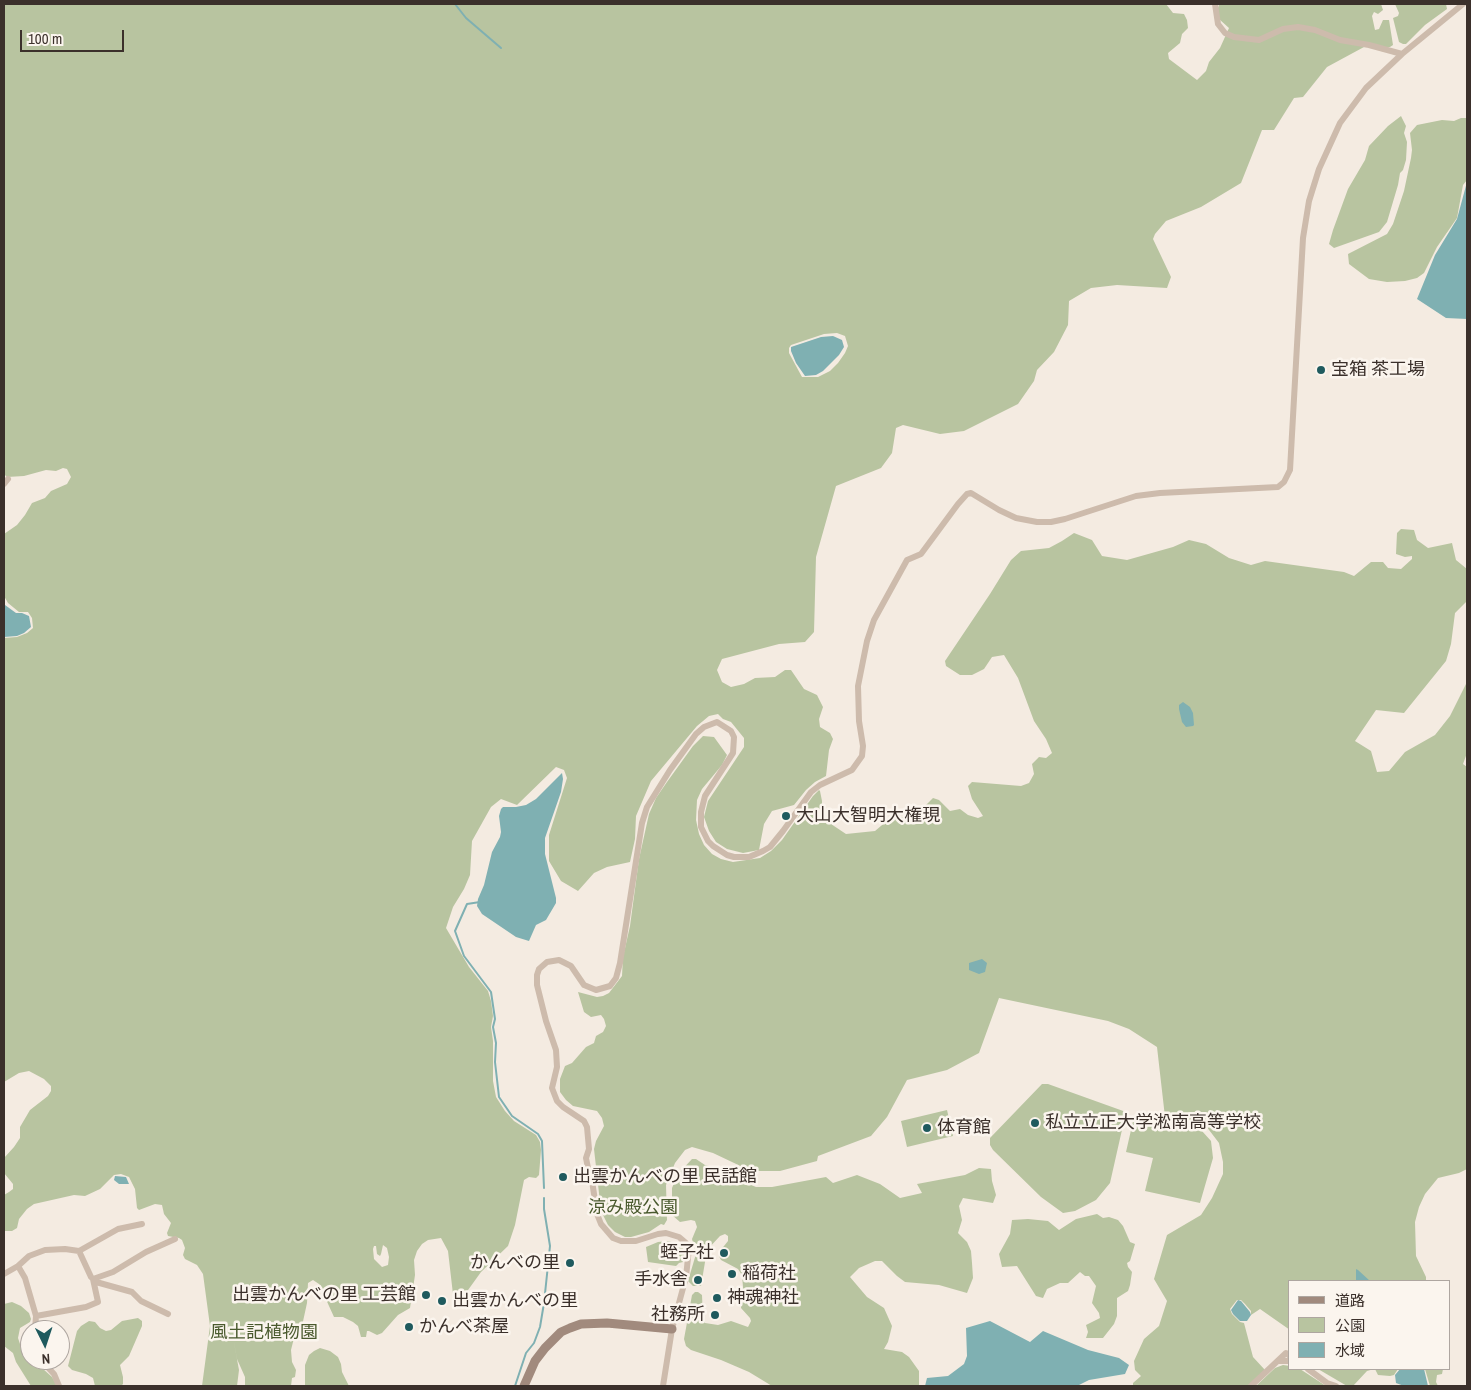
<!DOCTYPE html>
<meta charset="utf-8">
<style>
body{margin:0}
#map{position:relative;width:1471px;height:1390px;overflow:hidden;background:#f4ebe1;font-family:"Archivo Narrow","Noto Sans JP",sans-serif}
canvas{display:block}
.frame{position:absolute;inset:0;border:5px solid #3b302b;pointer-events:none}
.legend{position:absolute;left:1288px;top:1280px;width:162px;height:90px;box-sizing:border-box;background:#fbf5ee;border:1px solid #aea6a0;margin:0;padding:6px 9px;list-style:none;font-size:15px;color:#3b302b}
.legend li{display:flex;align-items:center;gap:10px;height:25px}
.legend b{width:25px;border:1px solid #aea6a0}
.north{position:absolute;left:20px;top:1320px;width:50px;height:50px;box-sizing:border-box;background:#fbf5ee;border:1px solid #aea6a0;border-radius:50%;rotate:176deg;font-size:14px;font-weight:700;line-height:20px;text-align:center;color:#3b302b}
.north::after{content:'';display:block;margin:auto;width:18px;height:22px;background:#1f5a5e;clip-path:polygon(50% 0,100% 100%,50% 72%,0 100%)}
.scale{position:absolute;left:20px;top:30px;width:104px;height:22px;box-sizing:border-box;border:2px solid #3b302b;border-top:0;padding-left:6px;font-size:15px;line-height:18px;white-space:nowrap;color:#3b302b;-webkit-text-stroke:4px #fbf5ee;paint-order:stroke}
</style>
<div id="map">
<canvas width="1471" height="1390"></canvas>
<div class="frame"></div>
<ul class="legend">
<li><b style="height:6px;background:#a18a7d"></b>道路</li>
<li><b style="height:14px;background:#b8c4a0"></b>公園</li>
<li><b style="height:14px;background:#7fb0b2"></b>水域</li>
</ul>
<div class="north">N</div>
<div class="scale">100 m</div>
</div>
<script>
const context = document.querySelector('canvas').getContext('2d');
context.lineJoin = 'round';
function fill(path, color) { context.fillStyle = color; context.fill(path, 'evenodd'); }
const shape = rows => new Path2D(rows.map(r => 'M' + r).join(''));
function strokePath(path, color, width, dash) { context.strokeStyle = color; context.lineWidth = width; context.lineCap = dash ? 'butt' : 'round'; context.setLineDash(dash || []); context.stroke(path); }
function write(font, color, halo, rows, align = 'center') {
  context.font = font + ' "Archivo Narrow","Noto Sans JP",sans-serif'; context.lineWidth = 5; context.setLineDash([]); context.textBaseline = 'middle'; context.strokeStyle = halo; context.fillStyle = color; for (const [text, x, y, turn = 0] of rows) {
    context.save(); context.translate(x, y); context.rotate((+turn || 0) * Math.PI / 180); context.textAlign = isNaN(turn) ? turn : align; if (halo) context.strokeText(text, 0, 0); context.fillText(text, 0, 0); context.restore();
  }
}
const green = shape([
 [4,4,1166,4,1173,13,1184,14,1187,20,1188,28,1182,34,1180,43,1168,53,1169,59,1197,80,1206,71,1209,62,1220,48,1229,28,1219,19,1218,8,1219,5,1221,4,1381,4,1383,10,1378,14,1374,12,1372,16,1375,30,1379,29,1383,20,1389,20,1393,45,1390,47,1364,47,1327,67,1303,97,1294,98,1274,130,1262,130,1241,183,1201,207,1166,221,1155,234,1153,239,1171,277,1167,288,1117,285,1091,288,1069,301,1068,325,1054,352,1037,370,1034,381,1018,404,964,431,940,434,903,425,896,428,892,453,881,468,836,486,816,557,814,632,805,642,779,644,722,659,717,670,722,682,731,687,744,684,755,678,775,677,785,670,791,670,804,689,817,695,823,707,819,719,820,727,830,733,833,739,829,750,826,776,815,782,806,790,794,805,772,811,764,824,759,850,743,853,727,849,716,842,709,831,704,817,708,801,744,747,744,738,731,722,723,719,718,714,709,716,697,726,651,781,636,816,635,839,630,862,607,867,594,873,578,891,561,881,549,861,549,835,567,778,564,770,556,767,517,805,501,799,491,807,472,841,470,875,464,889,453,907,446,928,469,967,488,991,491,1001,493,1016,491,1027,493,1041,493,1081,496,1097,505,1111,514,1121,536,1135,540,1142,541,1150,539,1175,536,1178,529,1177,524,1180,515,1225,508,1246,481,1272,458,1304,454,1303,448,1251,441,1238,428,1240,422,1244,417,1251,414,1260,415,1275,410,1308,398,1315,382,1333,377,1335,369,1331,367,1331,366,1337,361,1337,358,1326,353,1322,343,1317,334,1317,319,1284,313,1280,308,1283,307,1303,302,1326,293,1342,291,1350,292,1362,296,1370,295,1377,292,1378,291,1386,245,1386,245,1377,237,1359,231,1327,239,1370,237,1386,202,1386,210,1326,203,1274,197,1265,185,1259,183,1255,185,1248,182,1240,179,1238,168,1236,167,1233,171,1223,164,1214,162,1205,155,1204,139,1210,137,1208,135,1189,129,1177,121,1174,114,1175,100,1189,85,1196,74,1195,34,1204,27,1209,19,1219,17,1228,12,1231,4,1231,4,1195,9,1192,13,1189,13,1184,4,1173,4,1158,14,1147,20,1138,20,1127,30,1110,48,1096,51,1091,51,1086,44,1079,29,1071,19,1073,4,1082,4,638,17,637,27,633,33,628,32,618,28,612,19,612,8,603,4,596,4,534,17,525,25,515,32,503,45,498,51,491,67,484,71,477,67,469,63,468,56,471,46,470,24,476,7,477,4,474],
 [837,333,845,336,848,346,845,353,838,363,830,371,818,377,802,377,789,353,789,348,791,345,824,334],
 [383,1245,387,1248,389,1257,388,1265,382,1267,374,1259,373,1249,374,1246,376,1246,377,1254,380,1256,381,1254],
 [1395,4,1446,4,1447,9,1425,25,1406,44,1403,44,1399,42,1393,18,1398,16,1399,13],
 [1401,116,1406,126,1404,133,1407,142,1406,160,1403,170,1400,173,1398,185,1387,222,1379,232,1334,248,1329,244,1333,230,1348,189,1365,160,1369,146,1388,126],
 [1461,118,1467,118,1467,180,1463,185,1457,218,1437,247,1424,273,1417,278,1405,281,1387,282,1369,279,1349,264,1348,254,1387,234,1393,224,1404,191,1411,158,1412,150,1410,133,1417,125,1442,120,1454,121],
 [1401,529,1414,530,1417,540,1428,548,1452,543,1456,560,1467,569,1467,601,1455,613,1451,644,1446,661,1404,713,1376,710,1355,741,1371,751,1377,772,1389,771,1405,752,1435,735,1450,716,1467,682,1467,753,1463,764,1467,767,1467,1169,1459,1173,1438,1178,1425,1194,1419,1207,1415,1222,1416,1256,1426,1277,1426,1281,1290,1281,1290,1330,1260,1309,1251,1315,1251,1311,1245,1304,1241,1300,1237,1300,1230,1309,1232,1314,1240,1322,1244,1323,1253,1357,1265,1370,1248,1386,1133,1386,1133,1383,1141,1376,1135,1370,1134,1361,1144,1339,1159,1326,1167,1301,1154,1279,1167,1235,1201,1215,1212,1198,1223,1174,1223,1162,1219,1143,1206,1126,1165,1117,1157,1047,1129,1029,1108,1021,999,998,979,1053,947,1070,907,1080,887,1117,871,1136,818,1156,817,1161,780,1171,751,1171,713,1153,692,1147,685,1150,675,1163,666,1185,667,1220,664,1225,661,1224,649,1232,631,1237,625,1237,615,1232,608,1225,601,1211,594,1149,596,1141,604,1126,602,1118,597,1111,573,1106,566,1100,560,1092,560,1079,565,1066,572,1063,586,1047,594,1043,596,1036,603,1032,606,1026,604,1019,601,1015,591,1017,584,1012,578,992,597,997,603,996,609,993,622,976,623,957,630,926,639,859,649,814,656,798,667,782,693,746,703,736,714,737,727,755,722,765,702,789,697,800,696,820,699,834,704,845,712,854,721,859,733,862,760,858,771,851,782,840,813,796,819,790,820,791,822,801,822,818,846,834,875,831,888,820,899,817,914,817,933,798,939,800,950,811,960,809,968,815,978,818,983,816,972,799,968,786,972,782,1021,786,1029,783,1034,774,1032,764,1039,757,1046,758,1052,753,1046,739,1034,721,1018,678,1004,655,992,657,984,669,972,675,960,675,946,666,945,661,990,594,1011,560,1021,551,1049,548,1062,541,1074,533,1092,540,1102,556,1127,560,1173,547,1189,540,1206,544,1229,558,1251,565,1265,561,1344,572,1354,576,1371,562,1383,562,1388,568,1401,569,1412,559,1412,556,1405,557,1396,554,1397,533],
 [1042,1084,1048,1084,1126,1112,1110,1183,1096,1200,1075,1211,1063,1213,1041,1197,993,1150,990,1145,990,1138],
 [947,1110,953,1136,907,1147,901,1121],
 [1134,1117,1202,1131,1211,1141,1213,1158,1200,1203,1145,1191,1153,1158,1126,1152],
 [692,1159,696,1159,705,1165,721,1169,741,1181,756,1187,772,1187,826,1177,833,1183,857,1175,880,1184,900,1198,922,1193,917,1184,965,1175,979,1168,991,1169,992,1181,996,1195,993,1203,963,1198,959,1206,962,1220,958,1233,967,1242,971,1251,972,1263,973,1278,967,1293,939,1285,905,1282,897,1276,882,1261,875,1261,859,1268,850,1277,867,1297,884,1308,892,1326,888,1342,884,1349,902,1352,909,1357,919,1371,919,1386,772,1386,749,1372,721,1360,691,1350,686,1346,684,1339,692,1295,695,1292,698,1292,702,1295,703,1319,705,1323,718,1325,731,1321,748,1327,751,1321,750,1318,741,1308,743,1287,742,1275,738,1269,721,1260,719,1256,720,1251,728,1241,728,1236,725,1234,720,1236,707,1250,701,1286,693,1286,688,1281,696,1254,692,1239,697,1227,695,1221,691,1220,680,1222,672,1215,672,1188,678,1174],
 [1097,1214,1103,1218,1109,1217,1118,1220,1123,1226,1130,1242,1135,1244,1130,1261,1127,1263,1128,1267,1132,1272,1130,1285,1128,1291,1117,1298,1117,1316,1114,1324,1103,1338,1086,1338,1088,1332,1086,1325,1100,1318,1099,1313,1092,1303,1096,1286,1089,1276,1085,1276,1080,1272,1068,1283,1060,1283,1047,1289,1043,1298,1036,1296,1017,1266,1002,1267,999,1254,1010,1234,1012,1220,1028,1219,1048,1221,1059,1230,1076,1219],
 [668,1241,680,1244,685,1252,683,1262,679,1263,676,1266,648,1262,646,1247,658,1242],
 [12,1302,21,1306,29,1313,31,1319,30,1322,20,1328,18,1338,20,1344,27,1346,30,1350,30,1360,33,1360,52,1377,57,1386,31,1386,16,1362,13,1353,4,1346,4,1304],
 [138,1318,142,1321,142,1326,129,1356,120,1365,123,1377,123,1384,121,1386,95,1386,93,1378,86,1374,72,1370,68,1366,77,1331,81,1326,89,1321,95,1322,100,1328,106,1331,111,1330,122,1321],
 [320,1348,330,1351,338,1357,341,1364,342,1372,349,1386,305,1386,305,1365,309,1355,314,1351],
 [1283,1365,1290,1366,1290,1369,1300,1369,1326,1386,1256,1386,1275,1368],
 [1318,1369,1374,1369,1367,1371,1353,1386,1347,1386],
 [1375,1369,1398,1369,1394,1375,1390,1376,1378,1375],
 [1425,1369,1443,1369,1442,1374,1437,1375,1436,1382,1438,1386,1430,1386]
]);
const water = shape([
 [1467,182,1467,319,1446,318,1417,299,1435,255,1457,219],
 [833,336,842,340,844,347,839,355,823,371,816,375,805,376,796,363,791,351,791,347,821,337],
 [5,605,16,613,22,613,29,616,31,627,24,633,17,636,4,637,4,607],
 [1183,702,1190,707,1193,713,1194,725,1193,726,1186,727,1182,722,1179,709,1179,705],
 [562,773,563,779,561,792,545,838,545,854,556,898,556,903,546,920,536,925,529,941,516,937,482,914,477,906,478,899,484,885,492,852,500,837,501,832,499,816,501,809,503,807,516,807,526,805,536,799],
 [982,959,987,963,985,972,979,974,969,970,969,963],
 [115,1176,126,1177,129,1184,119,1184,114,1180],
 [1356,1269,1358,1270,1370,1281,1356,1281],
 [1238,1300,1241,1301,1250,1312,1251,1315,1247,1321,1240,1321,1233,1314,1231,1310],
 [990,1321,1030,1342,1043,1331,1088,1350,1119,1358,1129,1365,1125,1374,1089,1380,1077,1386,925,1386,927,1378,948,1376,964,1364,967,1356,966,1328],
 [1400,1369,1424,1369,1428,1386,1404,1386,1396,1383,1395,1375]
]);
const stream = shape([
 [455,4,466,18,501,48],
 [480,902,467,904,455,931,464,956,491,992,495,1019,493,1027,496,1043,495,1062,499,1097,512,1116,538,1134,542,1141,544,1188],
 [515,1386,526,1353,534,1343,540,1327,544,1303,550,1246,544,1209,544,1198]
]);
const minor = shape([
 [1215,4,1218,24,1225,33,1234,37,1259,40,1283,29,1298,27,1315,30,1340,40,1369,45,1402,54],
 [4,484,8,479],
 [79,1251,91,1277,96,1282,132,1292,141,1301,168,1314],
 [18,1266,25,1278,36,1316,35,1330],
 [4,1274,18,1266,29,1256,45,1250,65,1249,79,1251,118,1229,142,1224],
 [36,1316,86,1307,98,1302,93,1279,113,1272,146,1252,175,1239],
 [41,1360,54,1374,59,1386],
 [1278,1361,1290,1361],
 [1308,1369,1327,1383,1336,1386],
 [663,1386,672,1329,686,1277,689,1248,686,1243,679,1237,666,1233,658,1234,636,1241,621,1241,613,1238,601,1224,597,1214,591,1174,588,1168,586,1158,589,1149,587,1127,584,1121,563,1107,557,1101,552,1088,557,1067,556,1050,546,1021,537,985,537,975,539,969,547,962,559,960,571,966,584,985,596,990,610,986,616,978,620,963,642,823,647,807,670,770,696,734,704,727,717,722,731,731,734,737,733,753,705,796,701,812,701,827,708,841,713,846,727,855,734,857,749,857,763,851,770,847,783,831,811,792,820,785,852,770,862,756,863,746,859,721,858,686,867,641,874,620,907,560,921,554,958,504,967,494,971,493,999,510,1016,518,1037,522,1051,522,1065,519,1136,496,1160,493,1278,487,1284,482,1290,470,1303,238,1309,201,1319,169,1340,123,1366,88,1402,54,1463,4],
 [1251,1386,1286,1353,1290,1356]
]);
const secondary = shape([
 [524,1386,535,1361,545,1348,561,1332,570,1328,581,1324,607,1323,672,1329]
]);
const markers = [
 [1321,370,5,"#1f5a5e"],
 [786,816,5,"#1f5a5e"],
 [1035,1123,5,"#1f5a5e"],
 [927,1128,5,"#1f5a5e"],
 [563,1177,5,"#1f5a5e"],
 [724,1253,5,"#1f5a5e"],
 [570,1263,5,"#1f5a5e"],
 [732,1274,5,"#1f5a5e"],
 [698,1280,5,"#1f5a5e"],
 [426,1295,5,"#1f5a5e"],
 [717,1298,5,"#1f5a5e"],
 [442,1301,5,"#1f5a5e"],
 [715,1315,5,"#1f5a5e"],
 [409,1327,5,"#1f5a5e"]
];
const poiNames = [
 ["宝箱 茶工場",1331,370],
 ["大山大智明大権現",796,816],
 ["私立立正大学淞南高等学校",1045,1123],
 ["体育館",937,1128],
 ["出雲かんべの里 民話館",573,1177],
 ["蛭子社",714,1253,"right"],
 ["かんべの里",560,1263,"right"],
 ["稲荷社",742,1274],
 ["手水舎",688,1280,"right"],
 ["出雲かんべの里 工芸館",416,1295,"right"],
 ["神魂神社",727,1298],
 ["出雲かんべの里",452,1301],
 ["社務所",705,1315,"right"],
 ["かんべ茶屋",419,1327]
];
const parkNames = [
 ["涼み殿公園",633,1208],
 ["風土記植物園",264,1333]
];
fill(green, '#b8c4a0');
fill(water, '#7fb0b2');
strokePath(stream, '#7fb0b2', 2);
strokePath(minor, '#cdbbac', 6);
strokePath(secondary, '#a18a7d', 9);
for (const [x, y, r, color] of markers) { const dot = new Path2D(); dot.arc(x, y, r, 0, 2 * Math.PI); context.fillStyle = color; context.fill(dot); strokePath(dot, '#fbf5ee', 2); }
write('18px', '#3b302b', '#fbf5ee', poiNames, 'left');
write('18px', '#4a5a2e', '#fbf5ee', parkNames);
</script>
